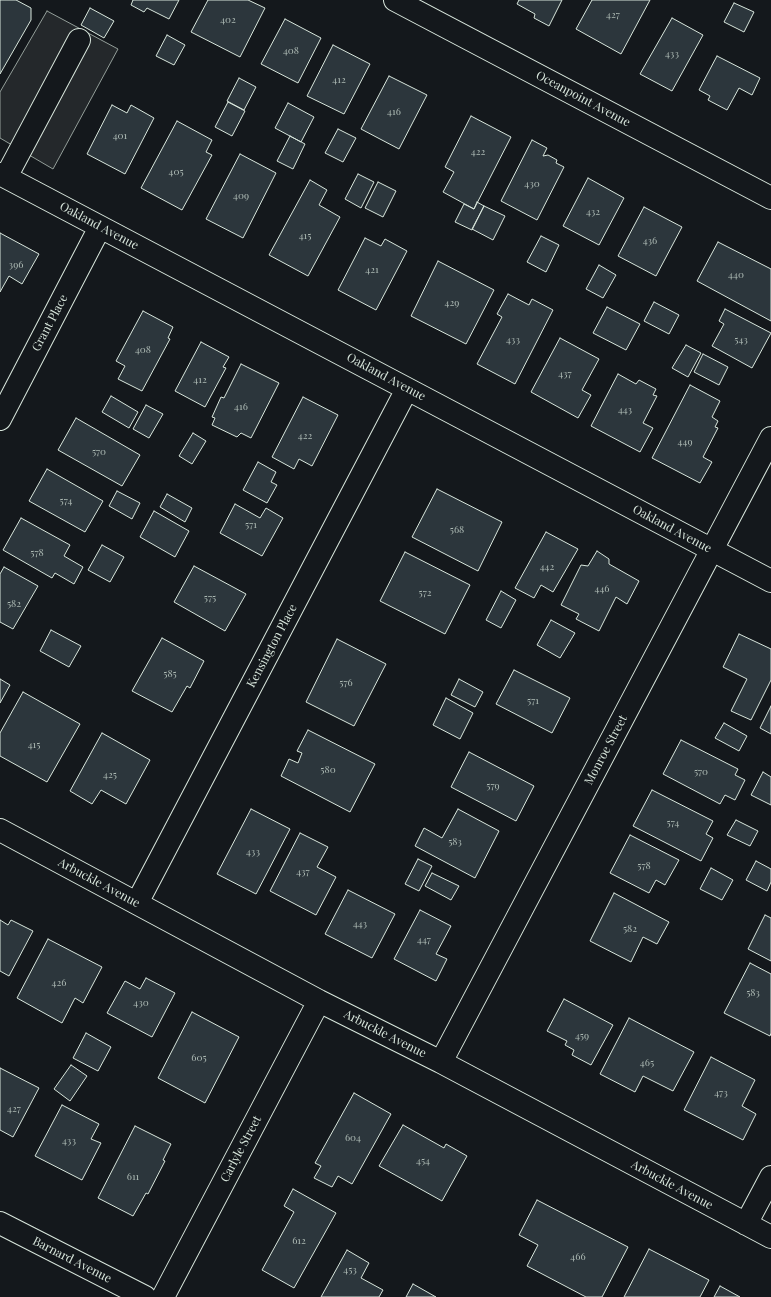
<!DOCTYPE html>
<style>
body{margin:0}
canvas{display:block;background:#14181c}
</style>
<canvas width="771" height="1297"></canvas>
<script>
const context = document.querySelector('canvas').getContext('2d');
context.lineJoin = 'round';
function fill(path, color) { context.fillStyle = color; context.fill(path, 'evenodd'); }
const shape = rows => new Path2D(rows.map(r => 'M' + r).join(''));
function strokePath(path, color, width, dash) { context.strokeStyle = color; context.lineWidth = width; context.lineCap = dash ? 'butt' : 'round'; context.setLineDash(dash || []); context.stroke(path); }
function write(font, color, halo, rows, align = 'center') {
  context.font = font + ' "Playfair Display",serif'; context.lineWidth = 3; context.setLineDash([]); context.textBaseline = 'middle'; context.strokeStyle = halo; context.fillStyle = color; for (const [text, x, y, turn = 0] of rows) {
    context.save(); context.translate(x, y); context.rotate((+turn || 0) * Math.PI / 180); context.textAlign = isNaN(turn) ? turn : align; if (halo) context.strokeText(text, 0, 0); context.fillText(text, 0, 0); context.restore();
  }
}
const parking = shape([
 [47,11,118,49,53,169,0,138,0,92,47,11]
]);
const building = shape([
 [0,0,16,0,31,8,31,20,0,74,0,0],
 [133,0,179,0,169,19,147,8,144,12,131,5,133,0],
 [208,0,248,0,265,8,240,57,191,32,208,0],
 [519,0,562,0,549,26,534,18,535,14,517,4,519,0],
 [592,0,650,0,621,54,576,29,592,0],
 [734,3,754,12,744,32,724,22,734,3],
 [90,8,114,21,104,38,81,25,90,8],
 [672,18,703,35,672,91,640,74,672,18],
 [285,19,321,38,298,83,261,64,285,19],
 [167,35,185,45,174,65,156,56,167,35],
 [333,45,370,64,344,114,307,96,333,45],
 [717,56,760,78,752,95,739,88,727,110,708,100,710,96,699,90,717,56],
 [389,76,427,95,399,149,361,129,389,76],
 [239,78,256,87,244,110,227,101,239,78],
 [228,102,245,111,232,136,215,127,228,102],
 [288,103,314,117,301,142,275,128,288,103],
 [112,105,127,113,131,105,154,118,125,174,87,154,112,105],
 [471,116,511,137,474,209,443,192,454,172,445,167,471,116],
 [177,121,212,140,206,152,212,155,182,210,141,188,177,121],
 [338,129,356,138,343,162,325,153,338,129],
 [290,136,305,144,293,169,277,161,290,136],
 [532,140,547,148,543,156,548,155,557,160,556,163,564,167,537,220,501,201,532,140],
 [240,154,276,173,243,238,206,219,240,154],
 [358,174,374,182,361,208,345,199,358,174],
 [588,178,624,198,599,245,563,226,588,178],
 [310,180,327,190,319,205,340,217,308,276,269,255,310,180],
 [378,182,396,191,383,217,365,208,378,182],
 [477,202,484,206,472,230,455,222,464,204,474,209,477,202],
 [484,206,505,216,493,240,472,229,484,206],
 [644,207,682,227,656,276,618,256,644,207],
 [0,233,39,254,22,284,9,276,0,292,0,233],
 [541,236,559,245,546,272,527,262,541,236],
 [365,238,381,246,385,239,407,251,376,310,338,290,365,238],
 [718,242,771,269,771,321,697,281,718,242],
 [438,261,494,290,466,344,411,316,438,261],
 [599,265,616,275,603,298,586,289,599,265],
 [508,294,529,305,532,299,553,310,515,384,477,364,502,317,497,314,508,294],
 [654,302,679,315,669,334,644,321,654,302],
 [607,307,640,324,626,350,593,333,607,307],
 [725,309,771,333,752,368,712,346,724,324,719,321,725,309],
 [143,311,173,327,168,338,170,339,142,391,118,379,125,366,116,361,143,311],
 [560,338,599,359,582,390,591,395,578,418,531,392,560,338],
 [201,342,229,357,223,367,226,368,205,407,175,391,201,342],
 [686,345,701,353,688,377,672,368,686,345],
 [703,354,728,367,719,385,694,372,703,354],
 [241,364,279,383,251,438,241,433,237,437,212,425,215,418,212,417,221,397,224,398,241,364],
 [618,374,636,384,639,380,656,389,653,395,657,396,643,423,653,428,640,452,591,426,618,374],
 [690,385,720,401,712,417,718,421,715,427,718,428,703,457,712,462,700,483,652,458,690,385],
 [111,396,138,412,129,428,102,412,111,396],
 [303,397,338,415,312,466,299,459,294,469,272,457,303,397],
 [146,405,163,414,149,438,133,429,146,405],
 [76,418,140,455,122,486,58,450,76,418],
 [193,433,206,441,192,464,179,456,193,433],
 [258,462,276,472,271,482,277,485,267,503,243,490,258,462],
 [47,469,103,501,85,532,29,501,47,469],
 [437,489,502,522,478,571,412,537,437,489],
 [117,491,140,503,132,519,109,506,117,491],
 [167,494,192,508,185,522,160,507,167,494],
 [235,504,260,518,266,508,283,518,262,556,220,533,235,504],
 [154,511,189,531,175,557,140,537,154,511],
 [21,518,70,545,64,556,83,567,74,584,55,573,52,578,3,550,21,518],
 [546,532,578,549,553,592,541,585,534,598,515,588,546,532],
 [102,545,124,557,110,582,88,570,102,545],
 [597,551,609,559,609,564,639,581,627,604,616,597,599,631,576,619,579,614,561,605,581,565,588,566,597,551],
 [405,552,470,585,445,634,380,601,405,552],
 [194,566,246,594,225,631,174,602,194,566],
 [4,567,38,586,13,629,0,622,0,574,4,567],
 [501,591,516,600,501,628,486,620,501,591],
 [551,620,575,633,560,658,537,645,551,620],
 [51,630,81,646,69,667,40,651,51,630],
 [739,634,771,649,771,680,751,720,731,711,747,679,723,667,739,634],
 [162,638,204,661,190,688,187,686,172,712,132,691,162,638],
 [337,639,386,664,354,726,306,702,337,639],
 [514,670,570,698,552,733,496,704,514,670],
 [0,679,10,685,0,703,0,679],
 [459,679,483,692,475,707,451,695,459,679],
 [23,692,80,724,47,782,0,756,0,733,23,692],
 [446,698,473,713,460,739,433,725,446,698],
 [771,706,771,734,760,728,771,706],
 [724,723,747,736,739,751,715,738,724,723],
 [308,730,375,764,350,812,281,776,289,759,298,763,302,753,297,751,308,730],
 [102,733,150,760,126,804,101,790,92,804,70,791,102,733],
 [681,740,738,769,735,775,745,780,735,800,725,795,720,804,663,774,681,740],
 [469,752,534,786,516,821,451,787,469,752],
 [763,772,771,777,771,805,751,795,763,772],
 [652,790,713,821,706,834,713,838,701,861,633,826,652,790],
 [251,809,290,829,256,894,217,874,251,809],
 [458,809,499,831,475,878,415,846,424,828,442,838,458,809],
 [736,820,758,831,750,846,727,835,736,820],
 [300,833,328,847,317,867,336,877,316,915,270,891,300,833],
 [630,835,679,860,665,885,656,880,649,893,610,873,630,835],
 [418,859,432,866,419,891,405,884,418,859],
 [756,861,771,869,771,882,767,891,746,880,756,861],
 [711,868,733,880,722,900,700,889,711,868],
 [432,873,459,886,451,900,425,886,432,873],
 [348,890,395,914,372,958,325,934,348,890],
 [614,893,669,922,657,944,643,937,631,962,590,941,614,893],
 [420,910,451,926,436,954,447,959,436,981,394,959,420,910],
 [765,915,771,918,771,961,748,949,765,915],
 [0,920,8,925,11,920,33,931,9,976,0,971,0,920],
 [48,939,102,967,83,1003,75,998,62,1023,17,998,48,939],
 [750,963,771,974,771,1033,770,1036,724,1013,750,963],
 [146,978,175,993,152,1037,107,1013,125,981,140,989,146,978],
 [564,999,613,1025,591,1065,572,1055,574,1050,565,1045,567,1041,547,1031,564,999],
 [192,1012,239,1037,205,1103,158,1078,192,1012],
 [629,1018,694,1052,673,1091,643,1076,635,1092,600,1074,629,1018],
 [86,1033,111,1047,98,1071,73,1058,86,1033],
 [711,1057,755,1080,742,1106,756,1114,743,1140,684,1110,711,1057],
 [71,1065,87,1076,70,1101,54,1089,71,1065],
 [0,1068,39,1088,13,1137,0,1130,0,1068],
 [354,1093,391,1114,352,1184,338,1176,332,1187,314,1178,321,1166,315,1163,354,1093],
 [62,1105,99,1124,91,1139,101,1143,82,1180,35,1156,62,1105],
 [403,1125,444,1148,446,1144,467,1156,442,1201,379,1166,403,1125],
 [135,1126,171,1144,163,1160,165,1161,148,1194,146,1193,133,1216,98,1198,135,1126],
 [293,1189,336,1213,294,1288,262,1270,294,1212,284,1206,293,1189],
 [537,1200,628,1247,602,1297,586,1297,527,1266,538,1245,519,1235,537,1200],
 [649,1249,709,1280,700,1297,624,1297,649,1249],
 [347,1250,369,1263,361,1278,383,1290,379,1297,321,1297,347,1250],
 [413,1284,436,1297,406,1297,413,1284],
 [720,1286,740,1297,714,1297,720,1286]
]);
const minor = shape([
 [395,0,771,198],
 [0,174,771,581],
 [6,177,79,40],
 [0,419,100,227],
 [0,830,319,1001,441,1062,771,1237],
 [137,903,407,389],
 [441,1062,771,438],
 [0,1223,145,1297],
 [746,1224,771,1177],
 [163,1297,319,1001]
]);
const numberNames = [
 ["427",613,15],
 ["402",228,20],
 ["408",291,51],
 ["433",672,54],
 ["412",339,80],
 ["416",394,112],
 ["401",120,136],
 ["422",478,152],
 ["405",176,172],
 ["430",532,184],
 ["409",241,196],
 ["432",593,212],
 ["415",305,236],
 ["436",650,241],
 ["396",16,265],
 ["421",372,270],
 ["440",736,275],
 ["429",452,303],
 ["433",513,340],
 ["543",741,340],
 ["408",143,350],
 ["437",565,374],
 ["412",200,380],
 ["416",241,407],
 ["443",625,410],
 ["422",305,436],
 ["449",685,442],
 ["570",99,452],
 ["574",66,501],
 ["571",251,525],
 ["568",457,530],
 ["578",37,553],
 ["442",547,567],
 ["446",602,589],
 ["572",425,593],
 ["575",210,598],
 ["582",14,604],
 ["585",170,674],
 ["576",346,683],
 ["571",533,701],
 ["415",34,745],
 ["580",328,770],
 ["570",701,772],
 ["425",110,775],
 ["579",493,786],
 ["574",673,823],
 ["583",455,842],
 ["433",253,852],
 ["578",644,866],
 ["437",303,872],
 ["443",360,924],
 ["582",630,929],
 ["447",424,940],
 ["426",59,983],
 ["583",753,993],
 ["430",141,1003],
 ["459",582,1036],
 ["605",199,1058],
 ["465",647,1063],
 ["473",721,1093],
 ["427",14,1109],
 ["604",353,1138],
 ["433",69,1141],
 ["454",423,1161],
 ["611",133,1177],
 ["612",299,1241],
 ["466",578,1257],
 ["453",350,1270]
];
const streetNames = [
 ["Oceanpoint Avenue",583,99,28],
 ["Oakland Avenue",99,226,28],
 ["Grant Place",50,323,-62],
 ["Oakland Avenue",386,377,28],
 ["Oakland Avenue",672,529,28],
 ["Kensington Place",272,646,-62],
 ["Monroe Street",606,750,-62],
 ["Arbuckle Avenue",99,883,28],
 ["Arbuckle Avenue",385,1034,27],
 ["Carlyle Street",241,1149,-62],
 ["Arbuckle Avenue",672,1185,28],
 ["Barnard Avenue",72,1260,27]
];
fill(parking, '#24282b');
strokePath(parking, '#939e99', 1);
fill(building, '#2c363c');
strokePath(building, '#d8e6dc', 1);
strokePath(minor, '#d8e6dc', 24);
strokePath(minor, '#14181c', 22);
write('10px', '#adbab4', null, numberNames);
write('12px', '#d8e6dc', '#14181c', streetNames);
</script>
